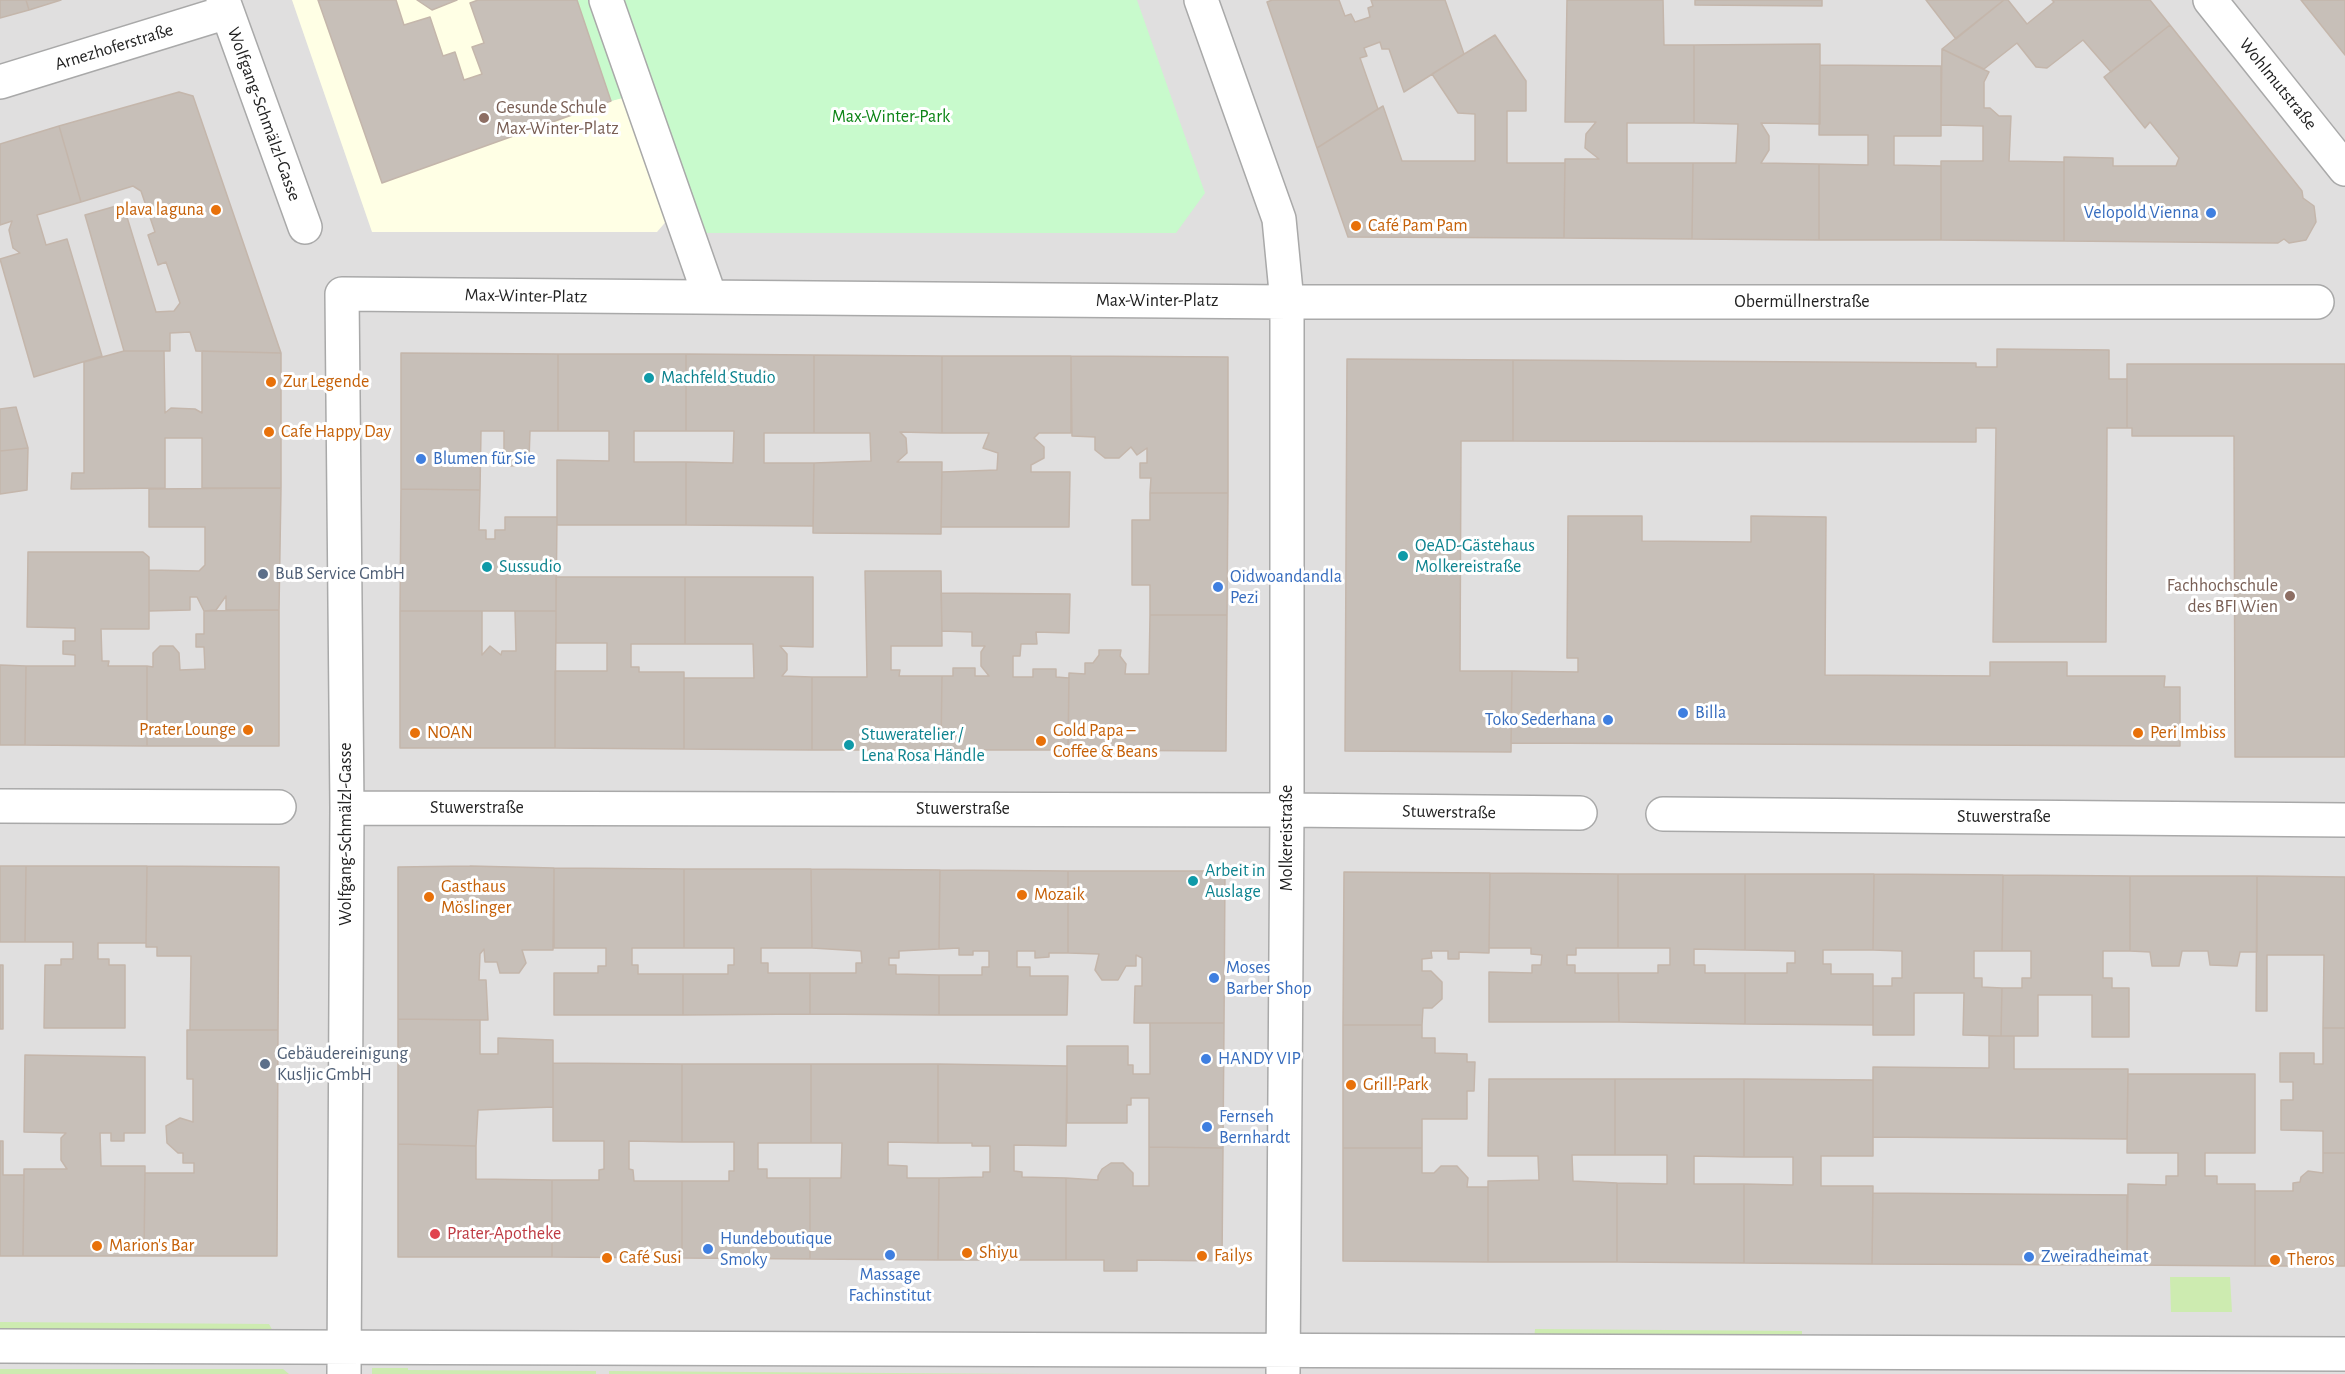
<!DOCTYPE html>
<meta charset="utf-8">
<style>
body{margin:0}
canvas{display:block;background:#f2efe9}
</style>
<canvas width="2345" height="1374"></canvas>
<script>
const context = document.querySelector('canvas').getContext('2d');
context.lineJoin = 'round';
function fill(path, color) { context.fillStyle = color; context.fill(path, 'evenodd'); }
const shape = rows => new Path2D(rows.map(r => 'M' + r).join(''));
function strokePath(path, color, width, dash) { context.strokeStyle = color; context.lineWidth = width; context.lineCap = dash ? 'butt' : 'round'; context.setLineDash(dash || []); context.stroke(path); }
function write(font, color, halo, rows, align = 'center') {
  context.font = font + ' "Alegreya Sans",sans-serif'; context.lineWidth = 6; context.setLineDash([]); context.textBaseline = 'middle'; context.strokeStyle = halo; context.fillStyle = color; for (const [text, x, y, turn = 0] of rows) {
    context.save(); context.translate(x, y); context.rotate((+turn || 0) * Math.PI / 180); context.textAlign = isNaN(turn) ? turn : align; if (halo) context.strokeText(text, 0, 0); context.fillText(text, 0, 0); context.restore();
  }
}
const residential = shape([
 [0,0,2345,0,2345,1374,0,1374]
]);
const education = shape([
 [292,0,577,0,611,101,627,96,669,218,657,232,372,232]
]);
const grass = shape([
 [2170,1277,2230,1277,2232,1312,2171,1312],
 [0,1322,269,1324,274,1333,0,1332],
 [1535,1329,1802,1331,1802,1342,1534,1340],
 [372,1368,408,1368,408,1370,596,1371,596,1374,372,1374],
 [0,1369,283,1369,289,1374,0,1374],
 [609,1371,1033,1374,609,1374]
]);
const park = shape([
 [577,0,1137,0,1205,193,1176,233,702,233,627,97,611,101]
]);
const building = shape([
 [0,0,26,0,29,10,0,18,0,0],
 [26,0,61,0,29,10,26,0],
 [318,0,396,0,404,25,430,17,443,56,455,52,464,80,482,74,472,47,484,43,470,3,478,0,577,0,611,101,382,183,318,0],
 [417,0,457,0,432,10,417,0],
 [1272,0,1339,0,1345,16,1351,14,1355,22,1370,17,1368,8,1373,6,1371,0,1445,0,1464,54,1404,92,1389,49,1382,49,1380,42,1364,48,1367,56,1360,58,1378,109,1317,148,1267,2,1272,0],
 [1567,0,1663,0,1664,45,1694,45,1694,123,1627,123,1627,163,1693,163,1692,239,1564,238,1565,159,1599,159,1585,148,1586,134,1596,122,1565,122,1567,0],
 [1695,0,1822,0,1822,6,1695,5,1695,0],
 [1926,0,2004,0,1956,39,1926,0],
 [2004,0,2008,0,2027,24,2054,2,2052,0,2150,0,2170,25,2111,72,2083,40,2047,68,2036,67,2017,43,1984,69,1942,49,2004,0],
 [2301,0,2345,0,2345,55,2301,0],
 [2170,25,2302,191,2303,198,2314,206,2316,222,2306,240,2289,243,2284,239,2278,243,2064,241,2064,157,2113,158,2113,166,2176,166,2179,158,2150,122,2145,128,2104,77,2170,25],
 [1495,35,1526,81,1526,111,1507,111,1507,163,1565,163,1564,238,1348,237,1317,148,1383,106,1402,161,1475,161,1475,114,1458,113,1432,74,1495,35],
 [1820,44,1820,124,1761,123,1769,136,1769,150,1761,163,1819,164,1819,240,1692,239,1693,163,1736,163,1738,124,1694,123,1694,45,1820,44],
 [1942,49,1989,72,1984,82,1984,108,1990,108,1999,116,2011,116,2009,161,2064,162,2064,241,1941,240,1941,161,1983,161,1983,126,1941,125,1942,49],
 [1820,65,1941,66,1941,136,1894,136,1894,165,1941,166,1941,240,1819,240,1819,164,1868,165,1868,135,1819,135,1820,65],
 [179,92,193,96,281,353,196,351,190,332,170,333,170,351,124,351,85,215,123,204,156,312,174,311,180,303,166,262,158,265,148,235,155,232,141,191,133,186,81,202,59,126,179,92],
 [59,126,81,202,37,215,46,245,67,239,102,356,34,377,0,259,20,253,13,248,9,230,12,221,0,225,0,144,59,126],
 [1997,349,2109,350,2109,379,2127,379,2127,428,2107,428,2106,642,1993,642,1996,428,1976,428,1976,442,1513,441,1513,360,1976,363,1976,367,1997,367,1997,349],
 [124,351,164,351,165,413,171,408,195,409,202,413,202,351,281,353,281,488,202,488,202,438,165,438,165,488,71,489,72,473,84,473,84,362,124,351],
 [401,353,558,354,558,431,530,431,529,460,522,465,510,466,504,459,504,431,481,431,480,490,401,489,401,353],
 [558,354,686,354,686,431,634,431,634,462,686,462,686,525,557,525,557,460,609,461,609,431,558,431,558,354],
 [686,354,814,355,814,433,764,433,764,463,814,463,813,526,686,525,686,462,733,463,734,431,686,431,686,354],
 [814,355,942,356,942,433,900,432,906,438,907,453,897,462,942,462,941,534,813,533,814,463,871,461,870,433,814,433,814,355],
 [942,356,1071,356,1071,433,1039,433,1034,438,1044,447,1044,458,1031,465,1031,472,1070,472,1069,527,941,527,942,472,997,470,998,453,983,448,989,433,942,433,942,356],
 [1071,356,1228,357,1228,493,1150,493,1151,478,1140,478,1140,463,1147,463,1147,448,1137,455,1131,447,1119,458,1105,458,1095,450,1095,437,1072,436,1071,356],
 [1347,359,1513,360,1513,441,1461,441,1460,671,1512,671,1511,752,1345,751,1347,359],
 [2127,364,2345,364,2345,757,2235,757,2234,436,2132,436,2132,428,2127,428,2127,364],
 [16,407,28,448,0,451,0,409,16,407],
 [28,448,27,490,0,494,0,451,28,448],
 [281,488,279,610,226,610,226,596,216,610,204,611,197,597,190,597,190,610,149,611,149,570,199,571,205,565,205,527,149,527,149,489,281,488],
 [401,489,480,490,479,530,486,530,486,539,495,539,495,530,505,530,505,517,557,517,556,611,400,611,401,489],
 [1150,493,1228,493,1227,615,1150,615,1150,585,1132,585,1132,520,1150,520,1150,493],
 [1568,516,1642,516,1642,541,1751,542,1751,516,1826,517,1825,675,1990,676,1990,662,2067,662,2067,676,2165,676,2164,687,2180,687,2180,746,1511,743,1512,671,1578,672,1578,658,1567,658,1568,516],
 [28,552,143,552,149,557,149,629,101,629,102,661,109,661,108,666,147,666,147,746,25,745,26,666,75,666,75,655,63,654,63,641,75,641,75,628,27,627,28,552],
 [865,571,941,571,942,646,891,646,891,670,900,670,899,676,942,676,941,750,812,750,812,677,867,677,865,571],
 [556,577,685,577,685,644,631,644,631,667,639,667,639,672,684,672,684,749,555,748,555,671,607,671,607,643,556,643,556,577],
 [685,577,813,577,813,647,780,646,787,654,787,670,782,676,812,677,812,750,684,749,684,678,754,678,753,644,685,644,685,577],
 [941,593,1070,594,1069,633,1036,632,1037,644,1021,644,1020,656,1013,656,1013,677,1033,677,1033,669,1056,669,1056,677,1069,678,1068,750,941,750,942,676,953,676,953,668,975,668,975,676,989,676,981,666,981,652,985,646,972,646,972,632,942,631,941,593],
 [279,610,279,746,147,746,147,666,153,667,153,653,160,646,173,646,179,653,180,670,205,669,204,647,196,647,196,634,204,634,204,611,279,610],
 [400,611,482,611,482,655,490,646,501,655,502,651,516,651,515,611,556,611,555,748,400,748,400,611],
 [1150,615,1227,615,1226,751,1068,750,1069,673,1085,674,1085,663,1093,663,1099,655,1099,650,1121,650,1120,656,1126,664,1125,674,1149,674,1150,615],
 [0,665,26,666,25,745,0,745,0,665],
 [0,866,26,866,25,942,0,942,0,866],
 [26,866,147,866,146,943,98,943,98,959,109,959,109,965,125,965,125,1028,44,1028,45,965,61,965,61,959,73,959,73,942,25,942,26,866],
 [147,866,279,867,278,1030,190,1030,191,956,157,956,157,947,146,947,147,866],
 [470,866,554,868,553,950,522,950,526,963,519,973,500,973,497,962,485,962,484,949,480,954,479,980,486,980,488,1020,398,1019,398,867,470,866],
 [554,868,684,869,684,948,632,948,632,965,638,965,638,974,683,974,683,1015,554,1015,554,973,598,973,598,966,606,966,606,948,554,948,554,868],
 [684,869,811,869,812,948,761,948,761,963,768,963,768,973,810,973,810,1014,683,1015,683,974,728,974,728,965,734,965,734,948,684,948,684,869],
 [811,869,940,870,939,949,899,951,899,958,889,958,889,965,896,965,896,974,939,975,939,1015,810,1014,810,973,856,973,856,963,862,963,861,951,812,948,811,869],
 [940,870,1068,871,1068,953,1049,953,1049,957,1035,958,1035,951,1017,951,1017,967,1030,967,1030,976,1068,976,1067,1015,939,1015,939,975,982,975,982,967,989,967,989,951,973,951,973,955,959,955,959,948,939,949,940,870],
 [1068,871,1225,871,1224,1023,1134,1023,1135,986,1142,986,1142,958,1136,955,1136,966,1126,966,1118,980,1102,980,1095,970,1099,954,1068,953,1068,871],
 [1344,872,1490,873,1489,953,1459,952,1459,959,1448,959,1448,951,1431,951,1432,958,1422,959,1422,971,1431,971,1442,982,1442,999,1432,1008,1423,1008,1422,1025,1343,1025,1344,872],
 [1490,873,1618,874,1618,948,1576,948,1576,955,1567,955,1567,965,1575,965,1575,973,1618,973,1619,1022,1489,1022,1489,972,1532,973,1532,965,1541,965,1542,955,1531,954,1531,948,1489,948,1490,873],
 [1618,874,1745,874,1745,950,1694,949,1694,965,1705,965,1705,973,1745,973,1745,1024,1619,1022,1618,973,1658,973,1658,965,1670,965,1670,948,1618,948,1618,874],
 [1745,874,1874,874,1873,950,1823,950,1823,964,1831,964,1831,974,1873,974,1873,1025,1745,1024,1745,973,1787,973,1787,963,1795,963,1795,951,1745,950,1745,874],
 [1874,874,2003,875,2002,951,1974,951,1974,978,1982,978,1982,987,2002,988,2001,1036,1963,1035,1964,993,1914,993,1914,1035,1873,1035,1873,986,1892,986,1892,978,1902,978,1902,951,1873,950,1874,874],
 [2003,875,2130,876,2130,951,2103,951,2103,978,2112,978,2112,988,2129,988,2129,1037,2092,1037,2092,995,2038,995,2038,1036,2001,1036,2002,988,2022,988,2022,978,2031,978,2031,951,2002,951,2003,875],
 [2130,876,2257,876,2257,952,2240,952,2237,966,2210,965,2208,951,2182,951,2179,966,2152,966,2150,952,2130,951,2130,876],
 [2257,876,2345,877,2345,1028,2323,1028,2324,955,2267,955,2267,1011,2256,1011,2257,876],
 [0,965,3,965,3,1029,0,1029,0,965],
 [398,1019,480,1020,480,1054,498,1054,498,1038,553,1040,553,1107,478,1110,476,1146,398,1144,398,1019],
 [1150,1023,1224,1023,1223,1148,1149,1147,1149,1098,1131,1098,1131,1105,1127,1105,1127,1123,1067,1123,1067,1046,1128,1046,1128,1065,1133,1065,1133,1074,1150,1074,1150,1023],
 [1343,1025,1422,1025,1422,1038,1435,1038,1435,1053,1467,1054,1467,1062,1475,1062,1474,1091,1467,1091,1467,1119,1422,1119,1422,1148,1343,1148,1343,1025],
 [2323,1028,2345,1028,2345,1153,2323,1153,2323,1131,2281,1130,2281,1100,2293,1100,2293,1082,2280,1082,2280,1053,2314,1053,2314,1064,2323,1064,2323,1028],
 [187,1030,278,1030,277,1256,144,1256,145,1173,194,1173,194,1163,183,1163,183,1153,178,1153,167,1143,166,1126,180,1118,193,1122,193,1079,187,1079,187,1030],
 [1989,1036,2014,1036,2014,1069,2128,1069,2127,1139,1873,1137,1873,1067,1989,1068,1989,1036],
 [25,1055,145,1057,145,1133,124,1133,124,1141,111,1141,111,1133,100,1133,101,1166,145,1166,144,1256,23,1256,24,1169,67,1169,61,1160,61,1138,66,1133,24,1132,25,1055],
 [553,1063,682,1064,682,1142,629,1141,629,1169,633,1170,634,1181,682,1181,682,1258,552,1257,552,1180,599,1180,599,1170,604,1169,604,1141,553,1141,553,1063],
 [682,1064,811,1064,811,1143,758,1143,758,1169,767,1169,767,1178,810,1178,810,1259,682,1258,682,1181,729,1181,729,1171,734,1171,734,1142,682,1142,682,1064],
 [811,1064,938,1064,938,1143,888,1142,888,1165,907,1166,907,1178,939,1178,938,1260,810,1259,810,1178,841,1178,842,1143,811,1143,811,1064],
 [938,1064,1067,1066,1066,1146,1014,1145,1014,1171,1022,1172,1022,1177,1066,1178,1066,1260,938,1260,939,1178,983,1177,983,1172,990,1172,990,1146,972,1146,972,1143,938,1143,938,1064],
 [2128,1074,2255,1074,2255,1153,2205,1153,2205,1176,2217,1176,2217,1184,2255,1184,2255,1266,2127,1265,2128,1184,2166,1185,2166,1176,2178,1176,2178,1153,2127,1153,2128,1074],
 [1489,1079,1615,1079,1615,1155,1572,1155,1573,1181,1617,1183,1617,1262,1488,1262,1488,1181,1539,1180,1538,1156,1488,1156,1489,1079],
 [1615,1079,1744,1079,1744,1157,1694,1156,1694,1184,1744,1184,1744,1263,1617,1262,1617,1183,1667,1184,1667,1155,1615,1155,1615,1079],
 [1744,1079,1873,1080,1873,1156,1821,1156,1821,1186,1873,1186,1872,1264,1744,1263,1744,1184,1793,1185,1793,1157,1744,1157,1744,1079],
 [0,1141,3,1141,3,1175,24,1175,23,1256,0,1256,0,1141],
 [398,1144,476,1146,476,1179,552,1180,552,1257,398,1257,398,1144],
 [1149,1147,1223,1148,1222,1261,1137,1260,1137,1271,1104,1271,1104,1260,1066,1260,1066,1178,1098,1180,1098,1176,1102,1169,1111,1163,1123,1163,1133,1173,1133,1186,1149,1186,1149,1147],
 [1343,1148,1422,1148,1422,1173,1434,1173,1441,1166,1457,1166,1468,1178,1467,1187,1488,1187,1488,1262,1343,1261,1343,1148],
 [2323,1153,2345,1153,2345,1266,2255,1266,2255,1191,2293,1191,2293,1183,2300,1182,2301,1177,2308,1171,2323,1173,2323,1153],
 [1873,1193,2127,1195,2127,1265,1872,1264,1873,1193]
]);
const minor = shape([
 [223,0,305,227],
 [606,0,710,297],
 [1201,0,1279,219,1287,302,1287,810,1283,1372],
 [2210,0,2345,169],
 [0,82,227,12],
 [0,806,279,807],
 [347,808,1287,810,1580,813],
 [1663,814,2345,820],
 [0,1346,2345,1354],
 [344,1374,347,808,342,294,1287,302,2317,302]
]);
const markers = [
 [484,118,6,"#8d6e63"],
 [216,210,6,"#e8710a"],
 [2211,213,6,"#3f7fe0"],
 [1356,226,6,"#e8710a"],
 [649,378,6,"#0f9aa8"],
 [271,382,6,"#e8710a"],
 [269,432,6,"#e8710a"],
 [421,459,6,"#3f7fe0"],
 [1403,556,6,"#0f9aa8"],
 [487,567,6,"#0f9aa8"],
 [263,574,6,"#5c6f8a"],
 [1218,587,6,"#3f7fe0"],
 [2290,596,6,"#8d6e63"],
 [1683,713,6,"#3f7fe0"],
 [1608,720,6,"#3f7fe0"],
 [248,730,6,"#e8710a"],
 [415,733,6,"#e8710a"],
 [2138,733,6,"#e8710a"],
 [1041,741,6,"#e8710a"],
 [849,745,6,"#0f9aa8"],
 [1193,881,6,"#0f9aa8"],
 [1022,895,6,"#e8710a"],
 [429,897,6,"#e8710a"],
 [1214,978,6,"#3f7fe0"],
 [1206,1059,6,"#3f7fe0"],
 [265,1064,6,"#5c6f8a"],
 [1351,1085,6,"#e8710a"],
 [1207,1127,6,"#3f7fe0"],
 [435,1234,6,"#e0444e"],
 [97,1246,6,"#e8710a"],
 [708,1249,6,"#3f7fe0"],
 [967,1253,6,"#e8710a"],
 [890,1255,6,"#3f7fe0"],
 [1202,1256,6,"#e8710a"],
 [2029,1257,6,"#3f7fe0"],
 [607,1258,6,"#e8710a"],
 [2275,1260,6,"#e8710a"]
];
const streetNames = [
 ["Arnezhoferstraße",114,47,-17],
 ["Wohlmutstraße",2278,84,51],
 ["Wolfgang-Schmälzl-Gasse",264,114,70],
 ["Max-Winter-Platz",526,296,1],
 ["Max-Winter-Platz",1157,301],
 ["Obermüllnerstraße",1802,302],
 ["Stuwerstraße",477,808],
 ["Stuwerstraße",963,809],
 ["Stuwerstraße",1449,812,1],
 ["Stuwerstraße",2004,817],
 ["Wolfgang-Schmälzl-Gasse",346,834,-90],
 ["Molkereistraße",1287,838,-90]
];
const educationNames = [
 ["Gesunde Schule",496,108],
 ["Max-Winter-Platz",496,129],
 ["Fachhochschule",2278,586,"right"],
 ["des BFI Wien",2278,607,"right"]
];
const parkNames = [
 ["Max-Winter-Park",891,117]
];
const foodNames = [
 ["plava laguna",204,210,"right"],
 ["Café Pam Pam",1368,226],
 ["Zur Legende",283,382],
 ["Cafe Happy Day",281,432],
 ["Prater Lounge",236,730,"right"],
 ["Gold Papa –",1053,731],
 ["Coffee & Beans",1053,752],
 ["NOAN",427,733],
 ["Peri Imbiss",2150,733],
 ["Gasthaus",441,887],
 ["Möslinger",441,908],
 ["Mozaik",1034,895],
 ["Grill-Park",1363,1085],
 ["Marion's Bar",109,1246],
 ["Shiyu",979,1253],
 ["Failys",1214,1256],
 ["Café Susi",619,1258],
 ["Theros",2287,1260]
];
const shopNames = [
 ["Velopold Vienna",2199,213,"right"],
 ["Blumen für Sie",433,459],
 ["Oidwoandandla",1230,577],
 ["Pezi",1230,598],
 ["Billa",1695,713],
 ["Toko Sederhana",1596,720,"right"],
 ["Moses",1226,968],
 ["Barber Shop",1226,989],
 ["HANDY VIP",1218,1059],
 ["Fernseh",1219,1117],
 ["Bernhardt",1219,1138],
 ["Hundeboutique",720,1239],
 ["Smoky",720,1260],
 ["Zweiradheimat",2041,1257],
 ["Massage",890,1275,"center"],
 ["Fachinstitut",890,1296,"center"]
];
const cultureNames = [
 ["Machfeld Studio",661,378],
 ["OeAD-Gästehaus",1415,546],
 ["Molkereistraße",1415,567],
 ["Sussudio",499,567],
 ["Stuweratelier /",861,735],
 ["Lena Rosa Händle",861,756],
 ["Arbeit in",1205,871],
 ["Auslage",1205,892]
];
const serviceNames = [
 ["BuB Service GmbH",275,574],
 ["Gebäudereinigung",277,1054],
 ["Kusljic GmbH",277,1075]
];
const healthNames = [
 ["Prater-Apotheke",447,1234]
];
fill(residential, '#e0dfdf');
fill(education, '#ffffe5');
fill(grass, '#cdebb0');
fill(park, '#c8facc');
fill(building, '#c7bfb8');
strokePath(building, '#c4b6ab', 1.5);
strokePath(minor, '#a9a9a9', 36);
strokePath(minor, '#fff', 33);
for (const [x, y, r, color] of markers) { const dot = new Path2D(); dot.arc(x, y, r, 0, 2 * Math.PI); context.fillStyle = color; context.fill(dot); strokePath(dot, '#fff', 2); }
write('18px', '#222', '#fff', streetNames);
write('18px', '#785e54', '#fff', educationNames, 'left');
write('18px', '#0c8416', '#fff', parkNames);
write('18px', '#c56008', '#fff', foodNames, 'left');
write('18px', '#366cbe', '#fff', shopNames, 'left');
write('18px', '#0d838f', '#fff', cultureNames, 'left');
write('18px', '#4e5e75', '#fff', serviceNames, 'left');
write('18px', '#be3a42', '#fff', healthNames, 'left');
</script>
